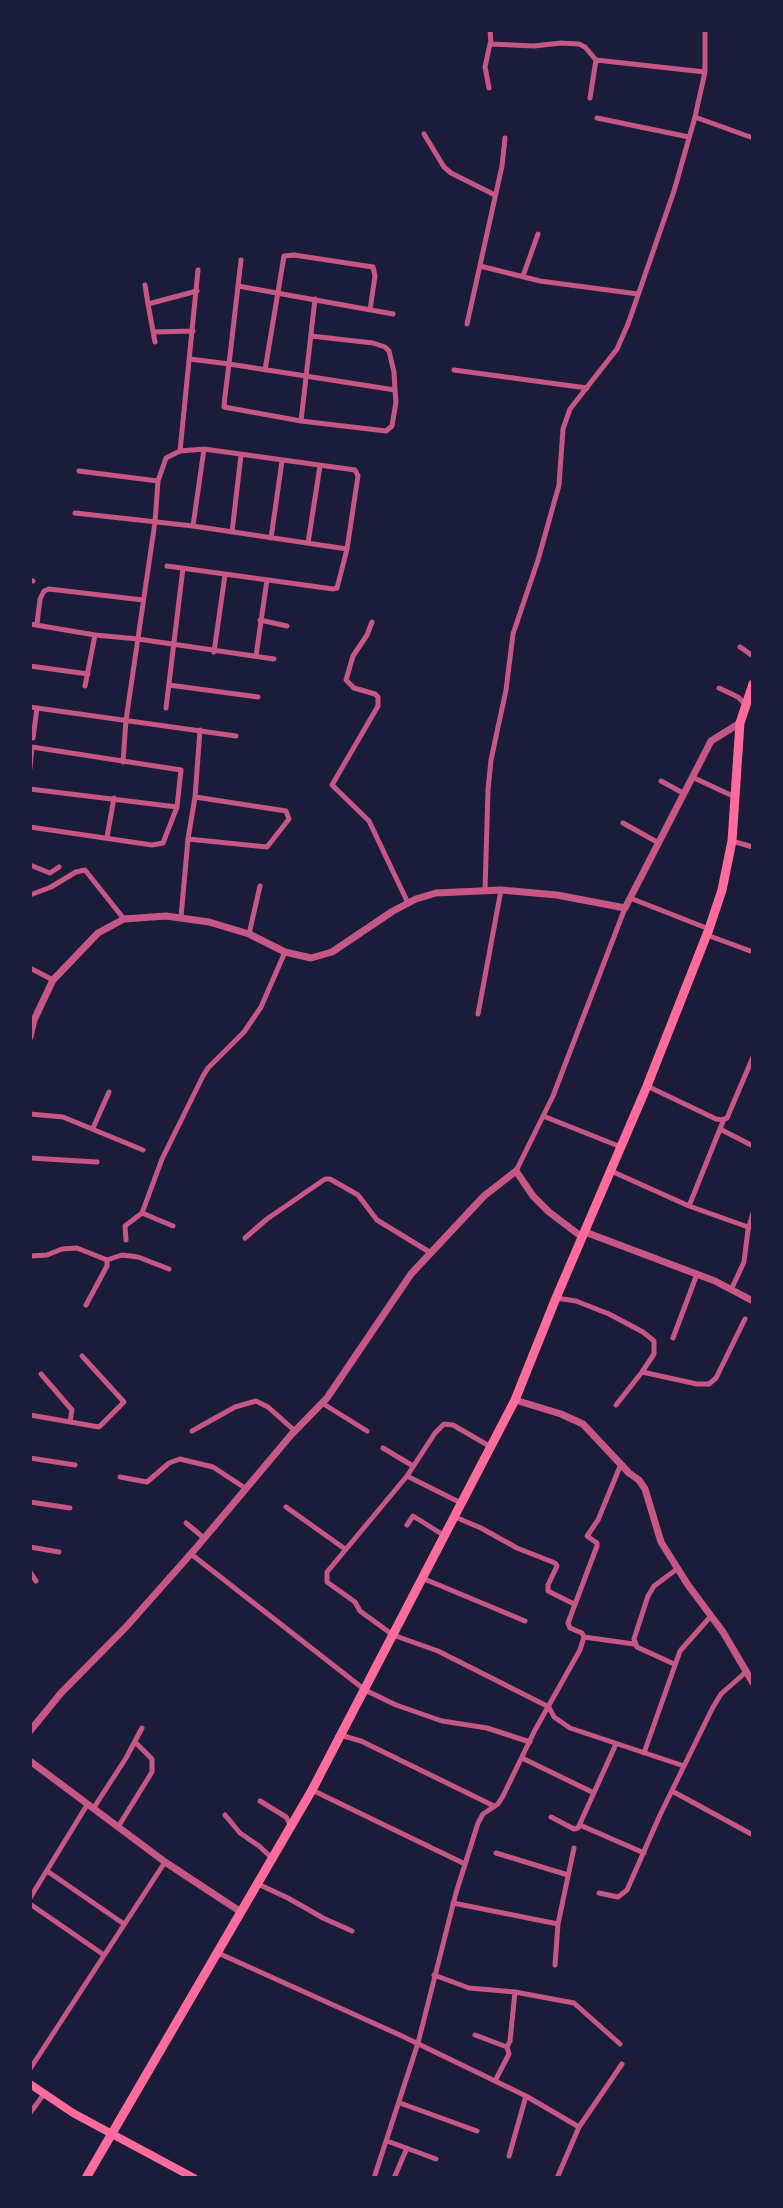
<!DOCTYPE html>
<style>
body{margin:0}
#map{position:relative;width:783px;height:2208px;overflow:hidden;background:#1b1b3a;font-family:Ubuntu,sans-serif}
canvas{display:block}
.frame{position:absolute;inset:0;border:32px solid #1b1b3a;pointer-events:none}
</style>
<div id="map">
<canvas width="783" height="2208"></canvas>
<div class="frame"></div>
</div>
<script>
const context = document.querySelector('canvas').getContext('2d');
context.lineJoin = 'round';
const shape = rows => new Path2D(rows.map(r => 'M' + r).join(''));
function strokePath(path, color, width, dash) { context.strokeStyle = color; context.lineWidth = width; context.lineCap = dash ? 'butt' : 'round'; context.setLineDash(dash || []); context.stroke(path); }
const minor = shape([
 [490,30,491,44,534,46,561,43,579,44,585,47,596,60,705,72],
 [489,88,485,67,490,44],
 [590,98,596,60],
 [695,117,753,138],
 [597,118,689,137],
 [424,134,444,167,451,173,495,195],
 [480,266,540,281,638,294],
 [523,276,538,234],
 [145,285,148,304],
 [238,286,393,314],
 [467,324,502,166,505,138],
 [153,332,193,331],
 [311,336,373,343,385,347,389,351,394,372,395,390],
 [155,342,148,304,197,291],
 [190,359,229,364,395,390,396,402,392,426,386,431,301,421,224,407,225,396,229,364,241,260],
 [265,370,284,256,294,255,373,267,375,276,370,310],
 [454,370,587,388],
 [301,421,315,299],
 [79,471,158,481],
 [75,513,193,526,347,549],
 [193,526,204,449],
 [232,532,241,455],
 [271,538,282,461],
 [308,543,320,466],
 [167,566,333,589,337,588,347,549,358,476,355,470,204,449,180,451],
 [30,580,33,581],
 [260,620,287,626],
 [372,622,367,635,353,656,346,680,354,688,375,694,378,697,378,706,332,785,369,821,408,903],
 [30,624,95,635,138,639,274,659],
 [37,624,40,599,44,591,49,589,143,600],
 [740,647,753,656],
 [214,652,225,575],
 [256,656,267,580],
 [30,666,88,674],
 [169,685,258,697],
 [85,686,95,635],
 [719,688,738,697,746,705],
 [30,707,236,736],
 [166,708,183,568],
 [33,738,37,708],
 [123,762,126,720,155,522,158,481,166,458,180,451,198,270],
 [30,768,32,747,181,770,177,807,163,843,152,845,30,827],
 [692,777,735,797],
 [661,781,683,793],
 [30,789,177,807],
 [623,823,657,842],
 [107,837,114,798],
 [188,839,267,847,289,819,286,811,195,797],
 [732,841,753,847],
 [30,865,50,873,59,867],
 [485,890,488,790,491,760,506,690,513,634,538,560,559,485,563,429,570,409,617,349,628,324,674,191,695,117,705,72,705,30],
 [30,895,51,887,76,872,85,870,124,919],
 [630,898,709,929],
 [181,917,188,839,195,797,200,730],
 [249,934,260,886],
 [707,935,753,952],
 [30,968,53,980],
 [478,1014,501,890],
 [647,1086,716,1119,723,1120,727,1118,753,1057],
 [30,1114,63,1117,143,1150],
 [543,1116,621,1147],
 [93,1128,109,1092],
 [720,1129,753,1146],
 [30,1158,97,1162],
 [516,1171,553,1096,625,908],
 [611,1171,689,1206,748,1227],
 [689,1206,724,1119],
 [142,1213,173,1226],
 [245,1238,267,1219,325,1179,330,1179,358,1195,377,1220,431,1253],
 [126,1240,125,1226,142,1213,162,1159,203,1076,208,1068,244,1032,261,1007,285,952],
 [30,1256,47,1255,62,1249,77,1248,107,1260,107,1266,86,1305],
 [107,1260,122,1255,138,1257,169,1269],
 [731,1290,744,1262,748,1230,753,1213],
 [556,1298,576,1301,609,1314,643,1332,654,1341,654,1354,642,1372,616,1405],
 [673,1338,697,1274],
 [642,1372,697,1384,709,1384,716,1378,745,1319],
 [41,1374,72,1410,70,1422],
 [322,1403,367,1431],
 [30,1415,99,1427,124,1402,82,1356],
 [192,1431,235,1407,256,1401,268,1407,295,1431],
 [491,1447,453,1425,444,1424,435,1433,407,1476,327,1572,327,1582,355,1602,360,1611,393,1635,438,1651,549,1707,554,1717,570,1728,684,1766],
 [383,1448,413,1466],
 [30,1458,75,1465],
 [621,1464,598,1520,587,1536,597,1543,597,1546,568,1623,570,1628,582,1633,584,1637,634,1644],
 [407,1476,461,1503],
 [120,1477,147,1482,169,1463,180,1459,213,1467,245,1488],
 [30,1502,70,1508],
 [286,1507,345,1549],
 [455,1517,481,1528,517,1548,555,1563,557,1566,548,1585,548,1591,574,1604],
 [186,1523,204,1538],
 [407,1525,413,1516,445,1536],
 [30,1547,59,1552],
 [191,1554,365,1690,396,1705,442,1721,487,1728,530,1742],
 [30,1572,36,1581],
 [422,1578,525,1621],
 [674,1664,637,1647,634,1639,648,1596,654,1586,677,1569],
 [340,1735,361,1741,494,1806],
 [644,1753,680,1651,711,1616],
 [522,1758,594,1793],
 [312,1790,465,1864],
 [672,1791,753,1835],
 [260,1801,286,1817,291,1826],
 [93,1809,126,1758,142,1728],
 [225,1815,240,1833,259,1846,272,1858],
 [551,1817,574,1829,578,1828,616,1744],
 [580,1825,644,1853],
 [118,1827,152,1772,152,1759,135,1742],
 [496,1853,568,1875],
 [47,1871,124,1924],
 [258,1884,288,1898,323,1918,352,1931],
 [599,1893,618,1897,627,1890,660,1815,712,1709,721,1694,747,1671],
 [30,1898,87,1805],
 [453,1903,558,1924],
 [30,1904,104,1955],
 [218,1953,402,2036,526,2096,579,2127],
 [555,1965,558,1924,574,1848],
 [434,1975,469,1988,515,1992,574,2003,620,2044],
 [475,2035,507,2047,510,2041,515,1992],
 [30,2069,165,1862],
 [495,2081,509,2054,507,2047],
 [400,2103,477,2131],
 [30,2113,44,2094],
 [387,2141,436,2159],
 [509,2156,526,2096],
 [374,2178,418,2043,456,1893,478,1823,483,1814,498,1804,503,1796,535,1730,580,1650,584,1637],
 [394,2178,407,2148],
 [557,2178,579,2127,622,2064]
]);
const tertiary = shape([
 [30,1037,34,1020,53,980,98,933,124,919,166,916,209,922,249,934,285,952,311,958,332,952,393,911,416,899,436,893,501,890,557,895,625,908,711,741,740,723],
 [585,1232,715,1281,753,1301],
 [515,1400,561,1414,583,1424,629,1473,639,1480,645,1489,661,1542,688,1585,723,1632,753,1683],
 [30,1731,61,1693,126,1627,196,1548,291,1435,327,1398,411,1274,484,1196,516,1171,533,1196,549,1212,582,1237],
 [30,1761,165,1862,241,1912]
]);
const secondary = shape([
 [30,2084,73,2113,194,2178]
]);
const primary = shape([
 [86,2178,312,1790,515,1400,556,1298,647,1086,709,929,722,890,732,841,740,723,753,684]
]);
strokePath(minor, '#c65784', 5);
strokePath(tertiary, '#c65784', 7);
strokePath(secondary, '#ff6b9d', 8);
strokePath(primary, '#ff6b9d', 9);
</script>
